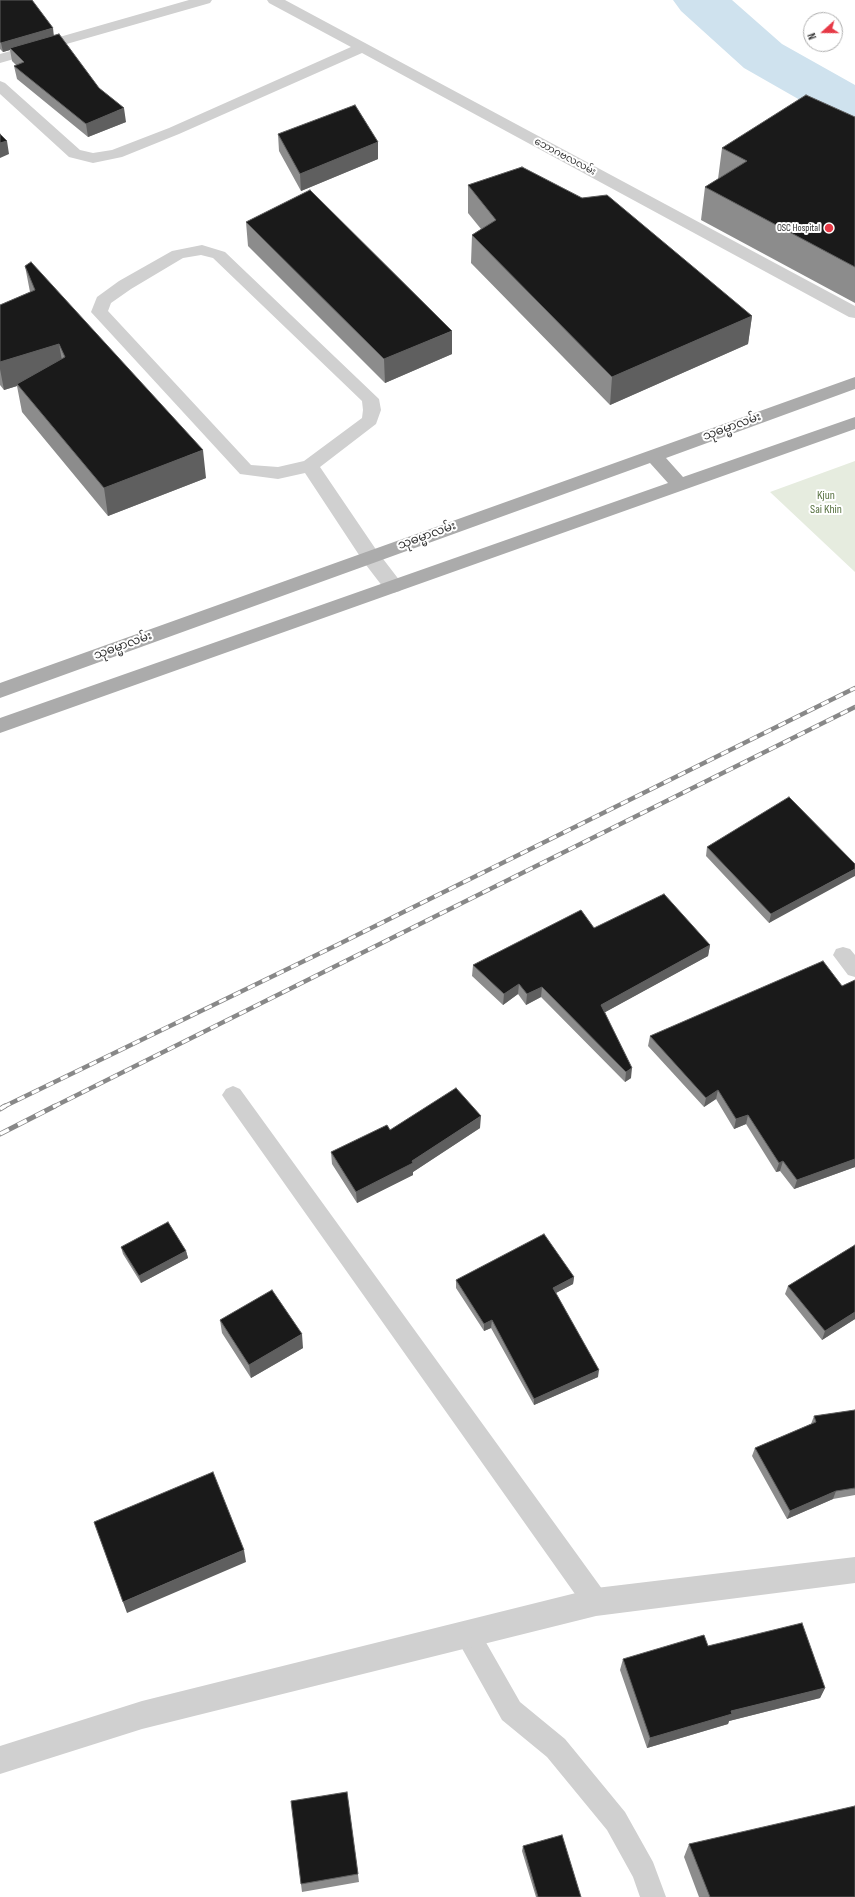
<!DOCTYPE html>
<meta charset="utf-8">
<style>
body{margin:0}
#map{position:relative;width:855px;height:1897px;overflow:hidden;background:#fff;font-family:"Sofia Sans Condensed",sans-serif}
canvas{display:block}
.north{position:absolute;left:803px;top:12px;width:40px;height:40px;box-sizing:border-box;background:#fff;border:1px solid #adadad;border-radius:50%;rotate:249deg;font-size:11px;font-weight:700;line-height:16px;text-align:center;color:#333}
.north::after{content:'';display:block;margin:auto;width:14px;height:18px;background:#e63946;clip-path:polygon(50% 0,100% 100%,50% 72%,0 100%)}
</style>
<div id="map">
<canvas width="855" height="1897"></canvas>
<div class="north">N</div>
</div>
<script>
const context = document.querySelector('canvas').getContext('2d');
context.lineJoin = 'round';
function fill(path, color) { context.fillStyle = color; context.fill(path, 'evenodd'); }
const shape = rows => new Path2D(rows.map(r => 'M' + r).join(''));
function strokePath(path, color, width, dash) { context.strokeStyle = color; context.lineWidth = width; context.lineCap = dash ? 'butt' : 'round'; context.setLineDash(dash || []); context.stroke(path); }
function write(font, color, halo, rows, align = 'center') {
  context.font = font + ' "Sofia Sans Condensed","Noto Sans Myanmar",sans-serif'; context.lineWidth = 4; context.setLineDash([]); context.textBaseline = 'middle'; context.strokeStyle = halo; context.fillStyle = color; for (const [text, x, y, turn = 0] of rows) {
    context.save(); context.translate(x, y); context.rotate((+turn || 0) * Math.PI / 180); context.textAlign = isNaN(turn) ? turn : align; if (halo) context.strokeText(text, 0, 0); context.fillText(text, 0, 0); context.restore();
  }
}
const green = shape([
 [855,461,855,572,770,492]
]);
const river = shape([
 [673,0,732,0,782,44,855,85,855,125,835,120,744,68,681,11,673,0]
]);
const lane = shape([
 [843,947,850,949,855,955,855,977,848,975,833,955,836,949,843,947],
 [233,1086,240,1089,605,1593,608,1602,605,1611,596,1614,587,1611,226,1101,222,1095,226,1089,233,1086],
 [467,1621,476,1625,520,1702,565,1739,625,1812,653,1862,666,1897,640,1897,633,1877,607,1830,547,1757,502,1720,454,1634,458,1625,467,1621]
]);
const street = shape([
 [189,0,212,0,210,3,0,63,0,54,189,0],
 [267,0,285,0,855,306,855,318,849,317,362,53,179,134,122,157,93,163,69,157,0,94,0,81,5,83,80,150,93,153,112,150,169,128,351,47,269,3,267,0],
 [202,245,225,252,379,399,381,410,376,424,320,467,377,551,400,581,403,586,400,591,393,593,386,591,363,561,305,473,278,479,240,474,91,312,97,297,119,281,172,251,202,245],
 [201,255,213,258,362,401,363,410,362,418,304,461,278,467,251,465,108,311,111,303,131,289,183,258,201,255],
 [855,1557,855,1583,596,1616,142,1729,0,1774,0,1746,142,1701,596,1588,855,1557]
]);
const primary = shape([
 [855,377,855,389,666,458,683,477,855,417,855,429,0,733,0,718,668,483,650,463,0,698,0,683,855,377]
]);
const railFar1 = shape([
 [3,1107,337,945,855,688],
 [53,1107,855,707]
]);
const rail = shape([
 [0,1109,5,1106],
 [0,1134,55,1106]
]);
const wall = shape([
 [0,0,54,35,126,122,88,137,17,79,14,66,16,65,12,61,10,50,3,52,0,49],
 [855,117,855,303,701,220,705,187,718,179,722,148],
 [278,134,378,142,378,159,301,191,279,151],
 [468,185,752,316,748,344,610,405,471,263,472,235,481,229,468,213],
 [246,222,452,354,385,383,248,246],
 [25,266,206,478,108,516,22,412,17,386,4,390,0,385,0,305,30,292],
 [707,847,855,864,769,923,706,856],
 [594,928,710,945,708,956,605,1012,631,1078,625,1082,541,997,526,1005,518,994,503,1005,472,976,473,965],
 [855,980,855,1167,794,1189,780,1171,776,1172,746,1124,734,1129,716,1099,704,1107,648,1046,650,1036,842,986],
 [480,1128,413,1172,413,1175,357,1203,332,1164,331,1152,390,1130],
 [855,1245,855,1319,822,1340,785,1294,788,1286],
 [121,1247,186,1251,188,1258,141,1283,123,1254],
 [574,1277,573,1284,556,1293,598,1377,534,1405,491,1328,484,1331,456,1288,456,1280],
 [220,1320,303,1348,251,1378,222,1333],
 [855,1410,855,1495,833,1499,787,1519,752,1456,755,1448,811,1424,814,1416],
 [623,1659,825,1688,820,1698,729,1721,728,1724,647,1748,620,1670],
 [347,1792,359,1882,302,1892,301,1884],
 [689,1844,855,1897,699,1897,684,1857],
 [523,1846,581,1897,536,1897,522,1851]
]);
const shadedWall = shape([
 [53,28,54,37,10,48,10,50,3,52,1,43],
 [124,108,126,122,88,137,86,124],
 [7,141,9,154,0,158,0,143],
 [378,142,378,159,301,191,300,174],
 [752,316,748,344,610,405,612,377],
 [452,331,452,354,385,383,384,359],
 [59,344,64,372,17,384,17,386,4,390,0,369,0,362],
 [203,450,206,478,108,516,104,488],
 [855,869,855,876,769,923,771,914],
 [710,945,708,956,600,1015,601,1005],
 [519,984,518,994,503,1005,504,994],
 [542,987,541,997,526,1005,527,994],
 [632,1068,631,1078,625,1082,626,1072],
 [718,1090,716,1099,704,1107,706,1098],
 [748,1115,746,1124,734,1129,736,1119],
 [481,1116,480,1128,413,1172,413,1175,357,1203,356,1192,412,1161],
 [855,1159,855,1167,794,1189,797,1180],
 [783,1161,780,1171,776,1172,779,1163],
 [186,1251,188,1258,141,1283,139,1276],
 [574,1277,573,1284,552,1295,553,1288],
 [855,1312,855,1319,822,1340,825,1331],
 [492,1320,491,1328,484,1331,484,1324],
 [302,1334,303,1348,251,1378,249,1365],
 [599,1370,598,1377,534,1405,534,1399],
 [836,1491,833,1499,787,1519,790,1511],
 [244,1550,246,1562,127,1613,123,1602],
 [825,1688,820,1698,729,1721,728,1724,647,1748,650,1738,731,1711]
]);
const building = shape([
 [0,0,32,0,53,28,1,43,0,42,0,0],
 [59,34,99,88,124,108,86,124,14,66,24,62,10,48,59,34],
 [806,95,855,117,855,267,705,187,747,161,722,148,806,95],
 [355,105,378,142,300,174,278,134,355,105],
 [0,134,7,141,0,143,0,134],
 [522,167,582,198,607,195,752,316,612,377,472,235,496,220,468,185,522,167],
 [310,190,452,331,384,359,246,222,310,190],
 [31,262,203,450,104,488,17,384,65,357,59,344,0,362,0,305,35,290,25,266,31,262],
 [789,797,855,864,855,869,771,914,707,847,789,797],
 [664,894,710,945,601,1005,632,1068,626,1072,542,987,527,994,519,984,504,994,473,965,581,910,594,928,664,894],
 [823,961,842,986,855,980,855,1159,797,1180,783,1161,779,1163,748,1115,736,1119,718,1090,706,1098,650,1036,823,961],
 [456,1088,481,1116,412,1161,413,1163,356,1192,331,1152,387,1125,390,1130,456,1088],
 [168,1222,186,1251,139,1276,121,1247,168,1222],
 [544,1234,574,1277,553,1288,599,1370,534,1399,492,1320,484,1324,456,1280,544,1234],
 [855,1245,855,1312,825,1331,788,1286,855,1245],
 [272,1290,302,1334,249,1365,220,1320,272,1290],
 [855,1410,855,1488,836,1491,790,1511,755,1448,816,1422,814,1416,855,1410],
 [213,1472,244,1550,123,1602,94,1522,213,1472],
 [802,1623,825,1688,731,1711,732,1714,650,1738,623,1659,704,1635,708,1646,802,1623],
 [347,1792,358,1874,301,1884,291,1801,347,1792],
 [855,1806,855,1897,710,1897,689,1844,855,1806],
 [562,1835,581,1897,538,1897,523,1846,562,1835]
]);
const markers = [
 [829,228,5,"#e63946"]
];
const farStreetnames = [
 ["ဘောဂဗလလမ်း",565,157,28]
];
const farPoinames = [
 ["OSC Hospital",820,228]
];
const streetNames = [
 ["သုဓမ္မာလမ်း",732,427,-20],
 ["သုဓမ္မာလမ်း",427,536,-20],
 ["သုဓမ္မာလမ်း",123,646,-20]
];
const parkNames = [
 ["Kjun",826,496],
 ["Sai Khin",826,510]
];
fill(green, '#e6ecdf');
fill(river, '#cfe2ee');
fill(lane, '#d0d0d0');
fill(street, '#d0d0d0');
fill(primary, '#ababab');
strokePath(railFar1, '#888', 4.5);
strokePath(rail, '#888', 5);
strokePath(railFar1, '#fff', 3, [8]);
strokePath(rail, '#fff', 3.5, [10]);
fill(wall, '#8c8c8c');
fill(shadedWall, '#5f5f5f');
fill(building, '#1a1a1a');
strokePath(building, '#5f5f5f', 1);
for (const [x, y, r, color] of markers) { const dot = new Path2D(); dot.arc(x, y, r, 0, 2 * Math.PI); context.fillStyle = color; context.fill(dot); strokePath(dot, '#fff', 1.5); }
write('10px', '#333', '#fff', farStreetnames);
write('10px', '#333', '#fff', farPoinames, 'right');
write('12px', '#333', '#fff', streetNames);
write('12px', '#56703f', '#fff', parkNames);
</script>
